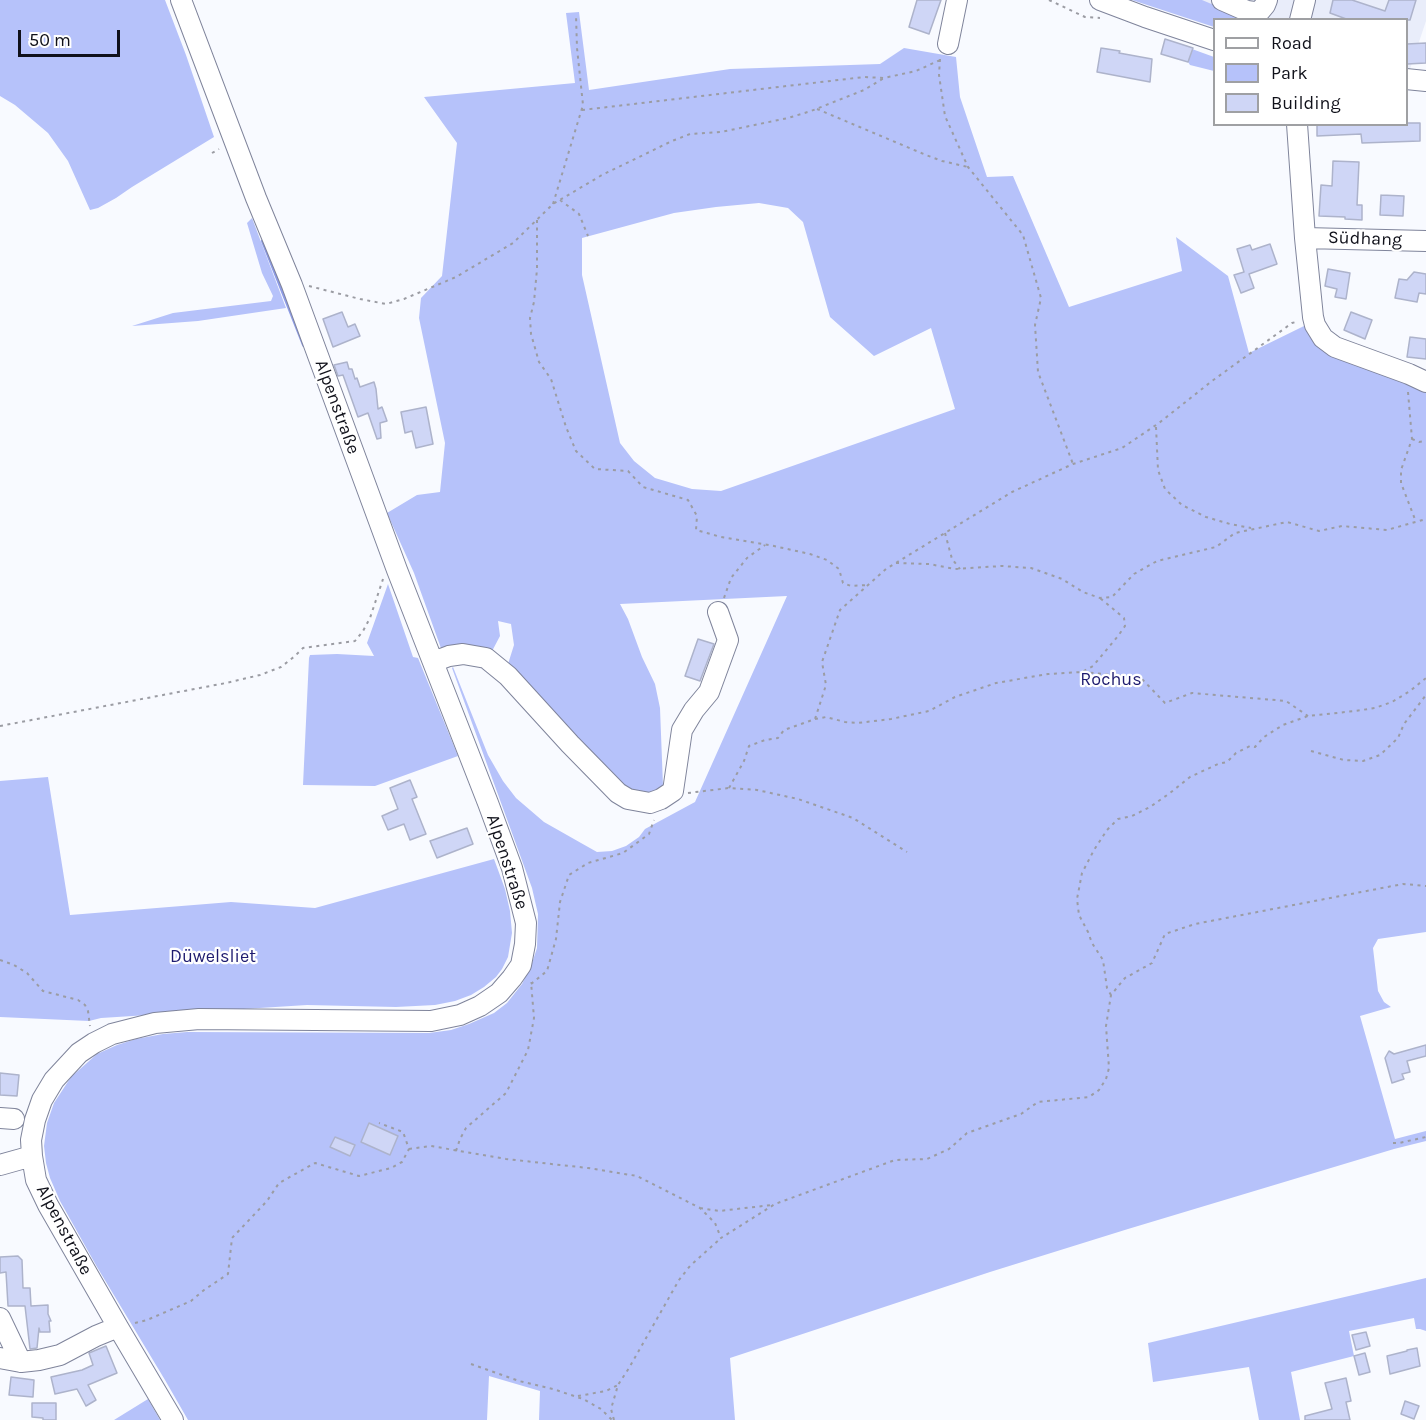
<!DOCTYPE html>
<meta charset="utf-8">
<style>
body{margin:0}
#map{position:relative;width:1426px;height:1420px;overflow:hidden;background:#f8faff;font-family:Karla,sans-serif}
canvas{display:block}
.legend{position:absolute;left:1213px;top:18px;width:195px;height:108px;box-sizing:border-box;background:#fff;border:2px solid #9fa0a3;margin:0;padding:8px 10px;list-style:none;font-size:18px;color:#10111a}
.legend li{display:flex;align-items:center;gap:12px;height:30px}
.legend b{width:30px;border:2px solid #9fa0a3}
.scale{position:absolute;left:18px;top:30px;width:102px;height:27px;box-sizing:border-box;border:3px solid #10111a;border-top:0;padding-left:8px;font-size:18px;line-height:21px;white-space:nowrap;color:#10111a;-webkit-text-stroke:4px #fff;paint-order:stroke}
</style>
<div id="map">
<canvas width="1426" height="1420"></canvas>
<ul class="legend">
<li><b style="height:8px;background:#fff"></b>Road</li>
<li><b style="height:16px;background:#b6c2fa"></b>Park</li>
<li><b style="height:16px;background:#cfd6f6"></b>Building</li>
</ul>
<div class="scale">50 m</div>
</div>
<script>
const context = document.querySelector('canvas').getContext('2d');
context.lineJoin = 'round';
function fill(path, color) { context.fillStyle = color; context.fill(path, 'evenodd'); }
const shape = rows => new Path2D(rows.map(r => 'M' + r).join(''));
function strokePath(path, color, width, dash) { context.strokeStyle = color; context.lineWidth = width; context.lineCap = dash ? 'butt' : 'round'; context.setLineDash(dash || []); context.stroke(path); }
function write(font, color, halo, rows, align = 'center') {
  context.font = font + ' Karla,sans-serif'; context.lineWidth = 4.5; context.setLineDash([]); context.textBaseline = 'middle'; context.strokeStyle = halo; context.fillStyle = color; for (const [text, x, y, turn = 0] of rows) {
    context.save(); context.translate(x, y); context.rotate((+turn || 0) * Math.PI / 180); context.textAlign = isNaN(turn) ? turn : align; if (halo) context.strokeText(text, 0, 0); context.fillText(text, 0, 0); context.restore();
  }
}
const built = shape([
 [1152,0,1426,0,1426,21,1410,69,1407,69,1406,20,1214,20]
]);
const green = shape([
 [0,0,165,0,186,55,214,137,132,187,116,198,98,208,90,210,68,161,48,133,15,105,0,96],
 [1132,0,1202,0,1247,19,1214,20,1214,27],
 [579,12,589,90,730,69,880,64,904,48,956,57,960,97,987,177,1013,176,1069,307,1182,271,1176,237,1228,276,1249,353,1304,326,1426,378,1426,932,1378,939,1373,948,1378,991,1384,1002,1391,1007,1360,1016,1395,1139,1426,1131,1426,1141,1394,1149,1128,1229,990,1272,730,1358,735,1420,539,1420,540,1391,489,1376,487,1420,188,1420,165,1380,97,1267,60,1201,50,1178,46,1163,44,1146,47,1123,54,1103,71,1077,97,1054,117,1045,136,1039,163,1034,187,1032,429,1033,451,1030,469,1024,494,1013,507,1003,522,984,532,963,537,948,538,914,532,888,452,668,453,667,488,755,503,781,516,798,544,822,581,843,597,852,612,851,626,846,639,837,645,829,695,802,787,596,620,604,628,619,642,657,655,684,660,708,663,786,657,795,628,793,508,664,514,645,511,624,498,621,500,636,490,655,442,651,414,573,387,513,417,495,440,492,445,443,419,318,421,298,442,276,457,143,424,97,575,83,566,13],
 [759,203,788,208,803,222,830,317,874,356,931,328,955,409,721,491,692,489,655,478,634,461,620,443,582,275,582,238,674,213,716,207],
 [1192,49,1214,57,1214,71,1190,65,1188,62],
 [252,218,286,308,198,321,132,326,173,313,271,301,273,296,262,273,247,223],
 [388,584,413,657,418,658,458,756,375,786,303,785,309,658,310,655,337,654,374,656,367,643],
 [48,777,70,915,231,902,315,908,494,859,505,889,510,911,512,933,508,957,502,969,496,977,484,987,471,995,455,1001,435,1005,396,1007,307,1005,101,1018,89,1021,0,1017,0,781],
 [1426,1278,1426,1331,1420,1329,1416,1329,1414,1318,1349,1331,1354,1356,1291,1372,1300,1420,1259,1420,1249,1367,1153,1382,1148,1343],
 [148,1399,160,1420,114,1420]
]);
const stream = shape([
 [263,241,304,345]
]);
const building = shape([
 [917,0,941,0,929,34,909,27,917,0],
 [1333,0,1352,0,1385,11,1389,0,1416,0,1410,20,1349,20,1330,13,1333,0],
 [1165,39,1193,48,1188,62,1161,54,1165,39],
 [1426,43,1426,63,1407,64,1407,44,1426,43],
 [1101,48,1120,51,1119,53,1152,59,1150,82,1097,72,1101,48],
 [1407,123,1420,123,1420,141,1362,143,1361,134,1317,136,1317,124,1407,124,1407,123],
 [1333,161,1359,162,1357,205,1362,205,1362,220,1345,219,1345,217,1319,216,1321,185,1332,186,1333,161],
 [1381,195,1404,196,1403,216,1380,215,1381,195],
 [1270,244,1277,264,1249,274,1254,288,1241,293,1234,275,1244,272,1237,249,1250,245,1252,250,1270,244],
 [1328,269,1350,273,1346,299,1335,297,1337,289,1325,286,1328,269],
 [1414,272,1426,274,1426,294,1419,293,1417,302,1395,298,1399,279,1407,280,1414,272],
 [342,312,348,327,355,324,360,336,333,347,323,319,342,312],
 [1351,312,1372,320,1365,339,1344,330,1351,312],
 [1410,337,1426,339,1426,359,1407,357,1410,337],
 [347,362,349,369,352,369,355,379,357,378,360,387,374,382,376,389,378,409,382,407,387,421,380,423,381,438,377,439,368,413,358,417,343,375,338,376,334,365,347,362],
 [426,407,433,444,416,448,412,431,405,433,401,412,426,407],
 [698,639,714,644,700,681,685,676,698,639],
 [410,780,417,797,412,799,426,834,410,840,404,824,388,830,382,816,398,809,390,788,410,780],
 [467,828,473,844,437,858,430,841,467,828],
 [1426,1045,1426,1056,1407,1061,1410,1072,1402,1074,1404,1079,1392,1083,1385,1058,1389,1051,1394,1054,1426,1045],
 [0,1073,19,1075,17,1096,0,1095,0,1073],
 [369,1123,398,1136,390,1155,361,1142,369,1123],
 [335,1137,355,1145,350,1156,330,1147,335,1137],
 [18,1256,22,1260,23,1288,30,1288,31,1306,48,1305,48,1314,51,1321,49,1321,50,1332,40,1332,39,1328,37,1348,30,1349,25,1306,8,1306,6,1272,0,1273,0,1257,18,1256],
 [1366,1332,1370,1346,1356,1350,1352,1335,1366,1332],
 [106,1346,117,1373,88,1385,96,1400,86,1406,77,1389,55,1394,51,1377,82,1370,93,1365,89,1353,106,1346],
 [1417,1348,1420,1366,1390,1374,1387,1356,1407,1351,1407,1350,1417,1348],
 [1365,1353,1370,1372,1359,1375,1354,1356,1365,1353],
 [11,1377,34,1380,33,1397,9,1395,11,1377],
 [1346,1378,1351,1401,1346,1402,1350,1420,1305,1420,1305,1416,1332,1409,1325,1383,1346,1378],
 [1405,1401,1419,1406,1414,1419,1401,1414,1405,1401],
 [32,1403,56,1403,56,1420,43,1420,43,1418,32,1417,32,1403]
]);
const path = shape([
 [1049,0,1085,17,1100,18],
 [940,59,939,75,945,116,968,167,1023,235,1041,298,1035,325,1038,372,1073,464],
 [817,109,926,155,942,161,968,167],
 [582,110,864,77,884,78,916,71,940,60],
 [212,153,219,149],
 [560,200,579,214,588,236],
 [553,204,583,105,577,48,576,15],
 [537,220,537,269,534,302,530,318,531,334,539,362,551,379,566,427,576,451,595,469,628,471,643,487,688,500,697,516,696,530,721,537,774,546,810,554,827,560,839,569,843,583,851,586,868,585],
 [309,286,360,299,386,304,404,299,456,277,513,243,553,204,602,175,672,141,690,134,721,132,788,118,811,111,864,90,884,78],
 [1408,392,1412,439,1401,470,1401,483,1416,522],
 [1156,427,1158,470,1165,489,1182,505,1206,517,1230,524,1251,528],
 [1412,439,1419,442,1426,441],
 [945,533,952,559,960,569],
 [896,563,929,564,955,569,1002,566,1031,568,1062,579,1083,592,1100,598,1112,597,1134,574,1157,561,1216,547,1235,533,1287,522,1319,531,1342,526,1387,530,1426,519],
 [724,598,731,578,747,558,765,545],
 [1083,672,1141,678,1165,703,1192,693,1286,701,1308,716],
 [815,719,826,717,845,722,858,723,891,719,929,711,955,697,996,683,1048,674,1082,672,1093,666,1118,636,1125,626,1124,618,1100,598],
 [0,726,226,683,260,675,281,667,295,656,303,648,355,641,363,631,370,618,383,579],
 [1311,751,1344,760,1363,761,1380,755,1398,738,1404,724,1426,695],
 [729,788,744,761,749,746,765,740,778,738,784,730,815,719,826,685,822,662,840,610,886,569,1012,492,1073,464,1122,448,1159,423,1212,381,1292,323,1296,322],
 [688,793,729,788,757,790,798,799,853,818,907,852],
 [0,960,14,965,27,973,43,991,78,1000,85,1005,88,1011,90,1026],
 [531,984,547,971,556,939,560,902,569,875,588,863,623,853,649,834,654,820],
 [1111,995,1107,988,1103,960,1092,943,1088,932,1079,915,1077,899,1082,873,1094,850,1107,830,1118,819,1132,816,1150,807,1170,793,1190,777,1218,764,1227,762,1236,753,1250,746,1255,747,1264,737,1283,725,1308,716,1355,711,1375,708,1392,702,1410,691,1426,678],
 [1393,1143,1399,1143,1426,1137],
 [409,1149,431,1146,506,1159,588,1168,637,1176,700,1208,715,1223,721,1238,775,1204,895,1160,927,1159,949,1149,967,1133,1021,1114,1038,1102,1089,1097,1099,1090,1106,1079,1109,1068,1106,1026,1111,995,1125,978,1152,963,1165,934,1195,924,1403,884,1426,886],
 [456,1151,460,1139,466,1128,506,1093,528,1050,534,1018,531,982],
 [700,1208,719,1211,772,1205],
 [135,1323,147,1320,191,1301,204,1290,228,1274,232,1238,267,1201,279,1183,315,1163,359,1176,391,1168,402,1162,409,1149,403,1132,379,1123],
 [471,1364,519,1381,553,1389,583,1399,601,1409,612,1420],
 [578,1396,606,1391,618,1385],
 [614,1420,611,1409,618,1385,629,1368,679,1280,690,1266,721,1238]
]);
const minor = shape([
 [1100,0,1145,17,1214,40],
 [1222,0,1247,11,1254,12,1260,11,1265,5,1267,0],
 [1300,20,1305,0],
 [948,44,957,0],
 [1406,79,1426,81],
 [1297,124,1305,238,1313,317,1315,325,1323,338,1335,347,1409,374,1426,382],
 [1305,238,1426,241],
 [433,662,449,656,463,654,486,658,508,676,570,744,618,793,628,799,650,803,661,799,673,791,682,730,694,710,709,692,728,640,718,612],
 [0,1118,14,1119],
 [0,1165,32,1156],
 [0,1318,21,1362],
 [0,1358,21,1362,39,1360,60,1355,96,1336,118,1327],
 [173,1420,118,1327,48,1205,36,1180,32,1156,31,1140,35,1120,42,1100,54,1080,79,1053,94,1043,112,1034,155,1023,199,1019,431,1021,460,1015,480,1006,499,993,512,978,521,965,525,944,526,923,512,868,488,803,397,570,292,285,256,198,181,0]
]);
const streetNames = [
 ["Südhang",1365,239,2],
 ["Alpenstraße",337,407,70],
 ["Alpenstraße",507,862,72],
 ["Alpenstraße",64,1230,62]
];
const parkNames = [
 ["Rochus",1111,680],
 ["Düwelsliet",213,957]
];
fill(built, '#e9edfa');
fill(green, '#b6c2fa');
strokePath(stream, '#8d9be5', 4);
fill(building, '#cfd6f6');
strokePath(building, '#adb3cb', 1.5);
strokePath(minor, '#7f849b', 22);
strokePath(path, '#9b9ca3', 2, [3, 4.5]);
strokePath(minor, '#fff', 20);
write('18px', '#10111a', '#fff', streetNames);
write('18px', '#1e1b6f', '#fff', parkNames);
</script>
